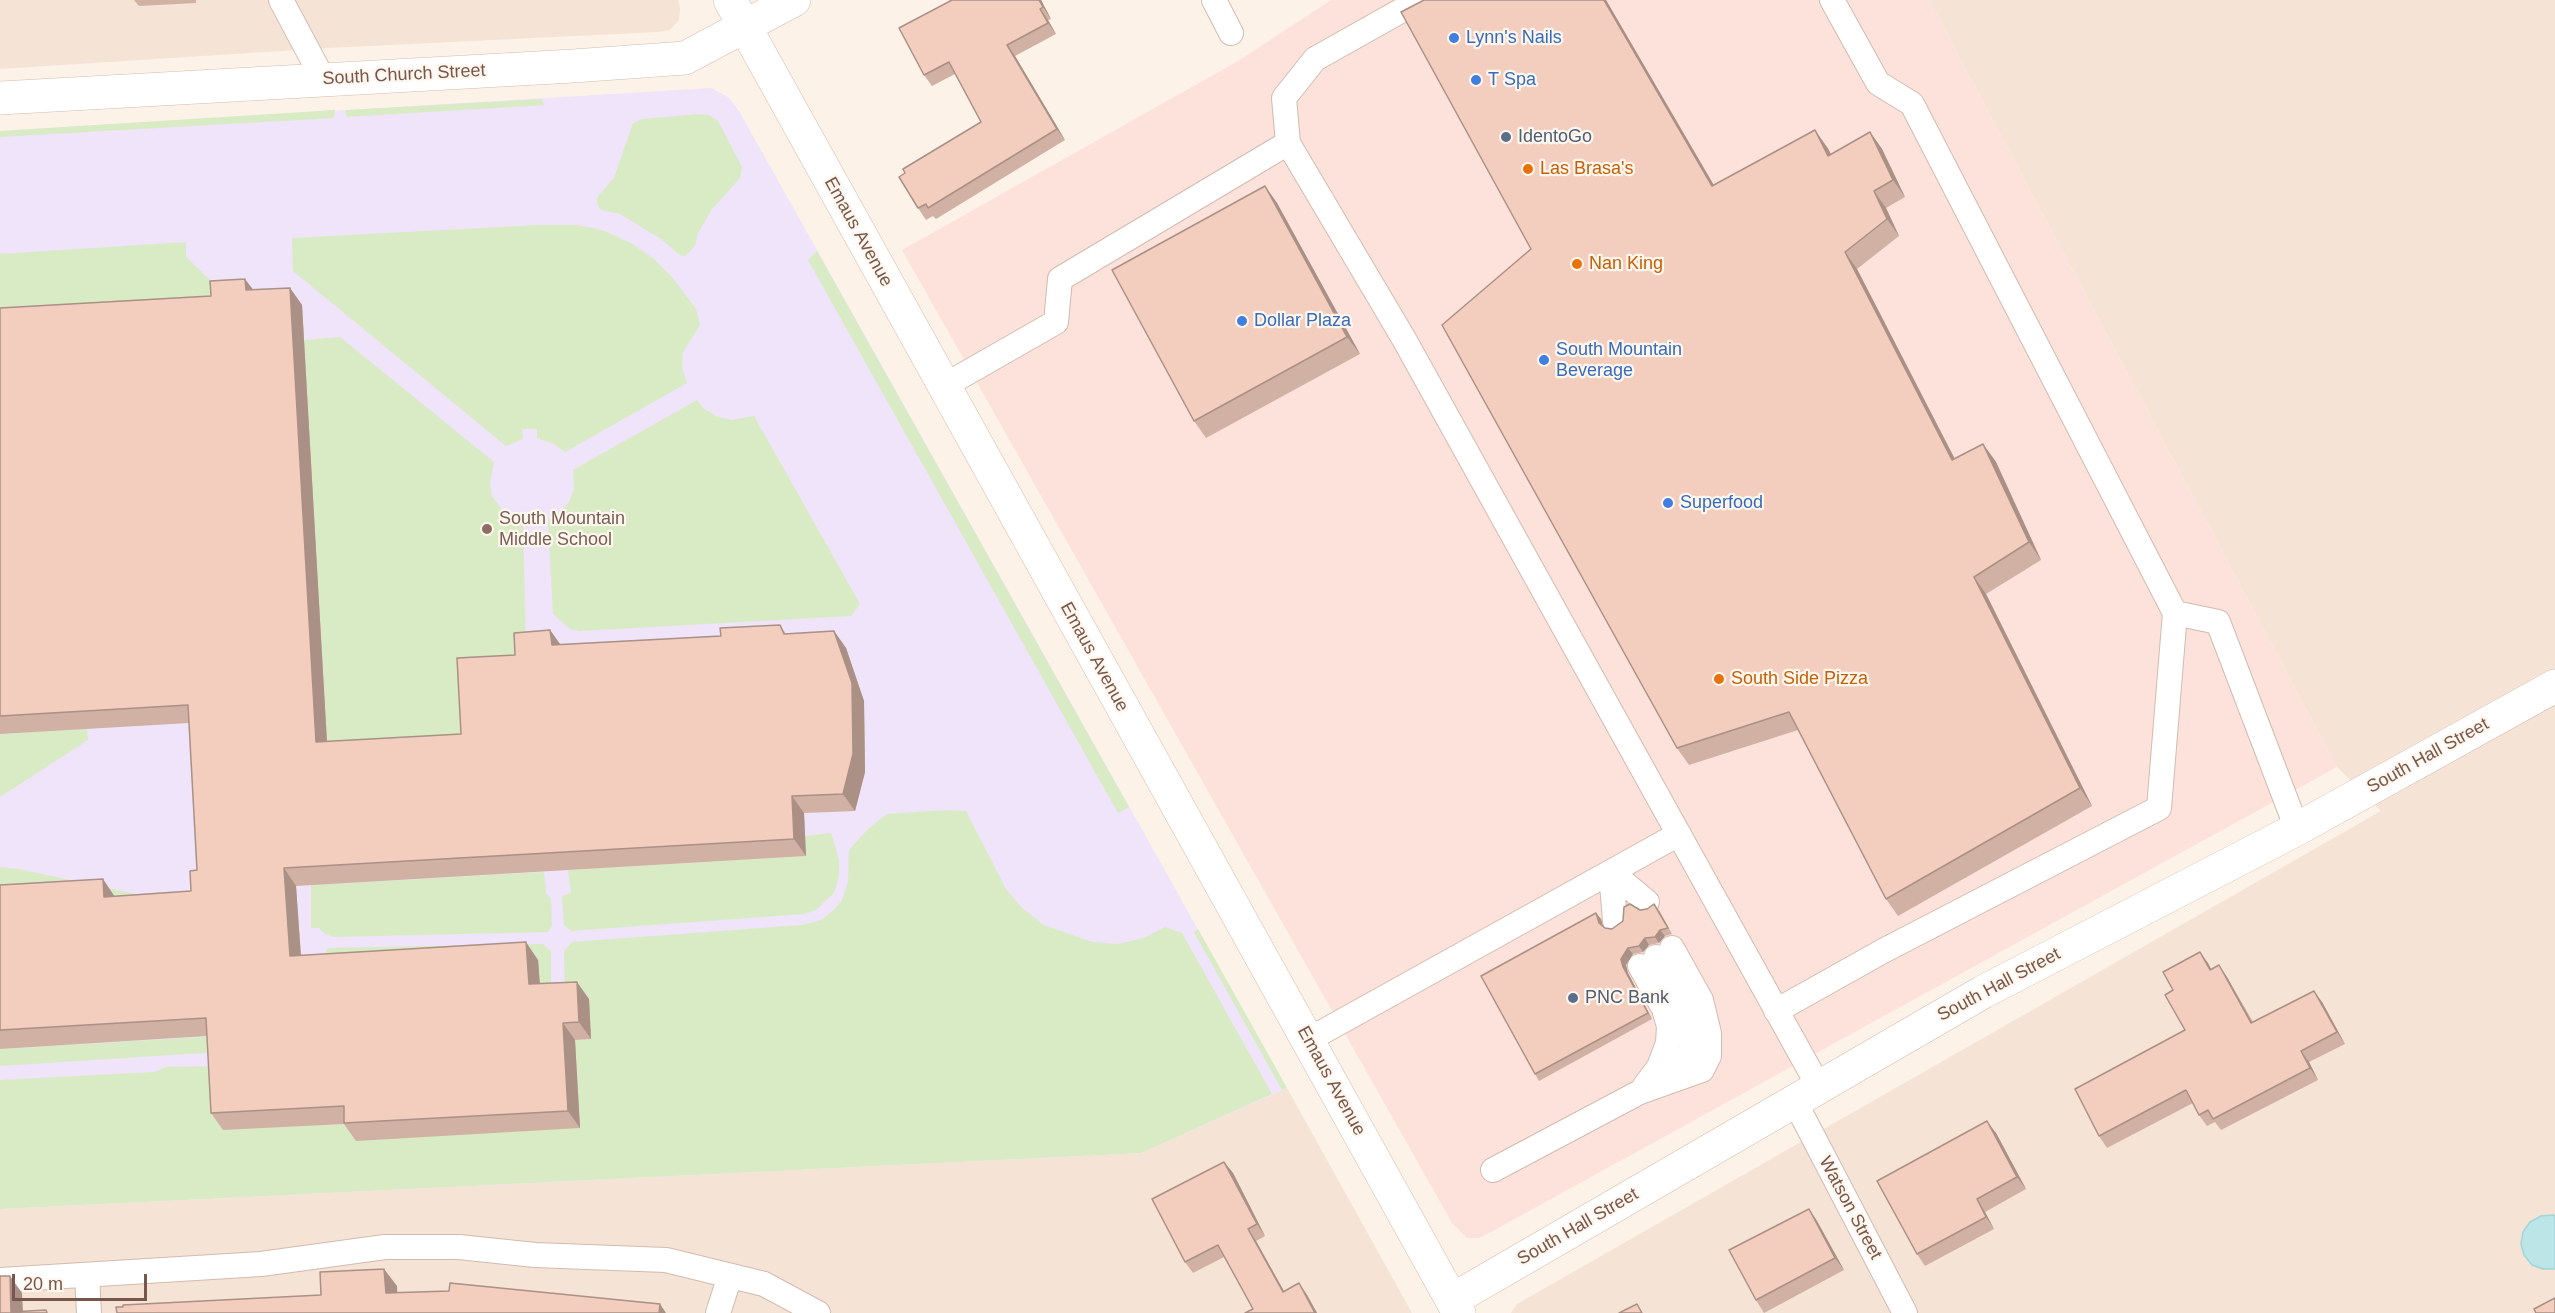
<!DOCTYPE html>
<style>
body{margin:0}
#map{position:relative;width:2555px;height:1313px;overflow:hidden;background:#fdf2e7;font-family:Arial,sans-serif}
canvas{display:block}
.scale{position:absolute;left:12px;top:1274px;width:135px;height:27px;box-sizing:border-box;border:3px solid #78564b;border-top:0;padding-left:8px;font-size:18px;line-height:21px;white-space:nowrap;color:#78564b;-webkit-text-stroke:4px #fff7ee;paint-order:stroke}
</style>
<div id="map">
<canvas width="2555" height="1313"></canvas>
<div class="scale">20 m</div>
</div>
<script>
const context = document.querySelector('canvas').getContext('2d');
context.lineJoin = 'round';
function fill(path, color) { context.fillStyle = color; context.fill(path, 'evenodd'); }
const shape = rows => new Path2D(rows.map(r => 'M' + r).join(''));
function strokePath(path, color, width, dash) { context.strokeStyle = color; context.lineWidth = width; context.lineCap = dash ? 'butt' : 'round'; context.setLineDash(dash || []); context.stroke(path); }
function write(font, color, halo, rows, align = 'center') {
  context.font = font + ' Arial,sans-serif'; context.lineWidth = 4.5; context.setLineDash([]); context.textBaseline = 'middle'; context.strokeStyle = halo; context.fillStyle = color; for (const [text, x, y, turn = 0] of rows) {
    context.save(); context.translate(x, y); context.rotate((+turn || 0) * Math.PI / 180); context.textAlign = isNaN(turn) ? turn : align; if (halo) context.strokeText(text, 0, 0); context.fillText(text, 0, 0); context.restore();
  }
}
const residential = shape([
 [0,0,678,0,680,8,679,20,670,30,658,32,328,48,0,69],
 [1929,0,2555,0,2555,1313,1511,1313,1517,1304,2381,811,2337,767],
 [1287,1088,1412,1313,0,1313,0,1209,1140,1153]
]);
const commercial = shape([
 [1331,0,1929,0,2337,767,1480,1238,1467,1238,1452,1223,902,250,1238,61]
]);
const education = shape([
 [711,88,728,97,739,111,1287,1088,1141,1153,0,1209,0,131]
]);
const green = shape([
 [541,99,545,105,346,117,346,110],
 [335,110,334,118,0,137,0,131],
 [700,114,709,115,718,121,742,167,740,178,712,209,698,233,695,246,685,256,680,255,661,239,620,214,601,210,597,203,598,196,614,178,633,123,642,119],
 [538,225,577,225,602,230,631,243,654,259,672,277,696,309,700,325,683,352,682,367,687,383,565,452,554,444,537,438,537,429,522,429,523,439,506,446,293,271,292,238],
 [186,242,186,257,211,281,213,299,0,327,0,254],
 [817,251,1129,807,1118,813,808,260],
 [340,337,494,462,490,483,492,496,500,507,510,517,523,522,526,650,474,752,328,760,304,340],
 [697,400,703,408,716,416,731,420,754,416,860,604,851,616,579,631,570,629,553,614,548,520,560,512,569,502,574,489,573,470],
 [87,729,88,740,0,797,0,734],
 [945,810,966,811,1006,889,1022,908,1044,925,1092,942,1118,944,1144,938,1165,927,1182,933,1272,1094,1141,1153,0,1209,0,1080,154,1072,166,1067,219,1066,223,1130,356,1123,580,1128,575,1040,591,1039,589,1000,565,1001,564,951,572,942,802,925,821,920,834,910,842,900,848,882,849,850,868,829,887,814],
 [831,833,839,859,839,876,834,893,816,910,804,914,571,931,564,925,562,896,571,893,568,870,806,856,805,836],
 [0,867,19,869,173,902,0,903],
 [544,872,546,894,551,898,552,926,548,932,334,937,325,934,319,928,311,928,311,885],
 [1198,929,1287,1088,1282,1090,1194,932],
 [543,944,551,951,551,1002,323,956,328,948],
 [218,1036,218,1052,0,1066,0,1049]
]);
const water = shape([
 [2553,1215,2555,1216,2555,1269,2543,1269,2532,1265,2524,1255,2521,1244,2523,1232,2530,1222,2541,1216,2553,1215]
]);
const lane = shape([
 [281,0,323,79],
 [1214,0,1231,33],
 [1288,143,1404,339,1819,1087],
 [944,386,1056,322,1060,279,1288,143,1284,98,1315,59,1420,0],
 [2175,613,2218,622,2297,829],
 [1611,872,1615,921],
 [1611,872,1647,902],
 [1656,957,1688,1020,1692,1049,1681,1070,1666,1078],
 [1640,966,1664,1009,1669,1026,1668,1043,1659,1067,1644,1087],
 [1776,1011,1883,951,2159,808,2175,613,1912,104,1878,83,1832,0],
 [1308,1040,1679,834],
 [1795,1102,1905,1313],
 [1493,1170,1640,1092,1702,1070,1709,1056,1709,1033,1701,1000,1672,948],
 [87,1275,89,1313],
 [0,1280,261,1264,385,1247,459,1247,535,1255,666,1260,764,1284,818,1313],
 [718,1313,730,1276]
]);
const street = shape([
 [0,98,573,66,685,58,794,0],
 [1452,1300,1983,992,2297,829,2555,686]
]);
const secondary = shape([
 [730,0,1459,1313]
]);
const wall = shape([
 [134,0,196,0,196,3,139,6],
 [952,0,1041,0,1051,19,1048,20,1056,34,1015,56,1065,140,936,219,933,216,926,220,918,208,981,122,955,74,932,86,924,75],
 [1424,0,1606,0,1714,185,1827,147,1831,154,1870,132,1882,149,1905,197,1886,208,1899,236,1857,269,1955,459,1983,444,1996,462,2041,560,1986,594,2092,806,1898,916,1886,899,1798,730,1689,765,1677,748,1531,249],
 [1265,186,1277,203,1360,354,1206,438,1194,421],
 [290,288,302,305,327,742,461,734,515,655,550,630,560,645,721,636,780,625,786,634,834,631,846,648,864,701,865,772,855,811,804,813,806,856,296,886,301,955,538,960,540,984,589,999,591,1039,575,1040,580,1128,356,1141,344,1124,223,1130,211,1113,207,1036,0,1049,0,885,115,896,191,891,197,870,189,723,0,734,0,308,211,296,253,290],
 [1640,910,1659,910,1672,934,1665,936,1659,943,1649,945,1643,952,1633,954,1626,965,1628,973,1652,1019,1539,1081,1535,1074,1596,913,1601,919,1603,926,1605,928,1612,929],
 [2200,952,2211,970,2227,977,2253,1022,2322,1002,2345,1044,2309,1062,2318,1080,2221,1130,2215,1122,2207,1126,2199,1115,2193,1103,2107,1148,2099,1136,2185,1030,2173,990],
 [1996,1133,2026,1189,1985,1212,1994,1229,1925,1266,1917,1254],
 [1224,1162,1233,1173,1265,1236,1256,1241,1284,1291,1299,1283,1307,1295,1317,1313,1245,1313,1253,1309,1224,1257,1193,1273,1185,1262],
 [1809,1209,1817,1221,1844,1270,1764,1313,1756,1300]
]);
const shadedWall = shape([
 [1039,0,1041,0,1051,19,1043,7],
 [1604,0,1606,0,1724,203,1712,186],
 [1040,9,1048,20,1056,34,1048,23],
 [1007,45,1015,56,1065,140,1057,129],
 [1815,130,1827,147,1841,173,1828,156],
 [1870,132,1882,149,1905,197,1893,180],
 [1265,186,1277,203,1360,354,1347,337],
 [1874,191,1886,208,1899,236,1887,219],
 [1845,252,1857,269,1964,477,1952,460],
 [245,279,258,296,246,290],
 [290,288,302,305,328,760,316,742],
 [1983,444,1996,462,2041,560,2029,542],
 [1974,577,1986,594,2092,806,2080,788],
 [550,630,563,648,552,645],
 [834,631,846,648,864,701,865,772,855,811,843,794],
 [792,796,804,813,806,856,794,839],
 [284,868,296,886,302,973,290,956],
 [103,879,115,897,104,897],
 [1596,913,1601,919,1604,930,1599,923],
 [1660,930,1665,936,1659,943,1655,937],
 [1645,938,1649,945,1643,952,1639,946],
 [526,942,538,960,541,1002,529,984],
 [1628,948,1633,954,1626,965,1628,973,1652,1019,1648,1013,1623,967,1621,959],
 [2200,952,2208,963,2218,982,2210,970],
 [2219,965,2227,977,2259,1035,2251,1023],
 [577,982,589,999,591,1039,579,1022],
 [2314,991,2322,1002,2345,1044,2337,1032],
 [563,1023,575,1040,580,1128,568,1111],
 [2301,1051,2309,1062,2318,1080,2310,1068],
 [1987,1121,1996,1133,2026,1189,2017,1177],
 [1224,1162,1233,1173,1265,1236,1257,1224],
 [1977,1199,1985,1212,1994,1229,1986,1217],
 [1809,1209,1817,1221,1844,1270,1835,1258],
 [1248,1229,1256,1241,1291,1304,1283,1292],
 [384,1269,397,1286,398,1311,386,1293],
 [10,1276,22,1293,23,1313,11,1312],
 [1299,1283,1307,1295,1317,1313,1315,1313],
 [660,1304,666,1313,659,1313]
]);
const building = shape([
 [952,0,1039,0,1043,7,1040,9,1048,23,1007,45,1057,129,928,208,926,204,918,208,899,177,905,173,903,169,981,122,949,62,924,75,899,28,952,0],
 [1424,0,1604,0,1712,186,1815,130,1828,156,1870,132,1893,180,1874,191,1887,219,1845,252,1952,460,1983,444,2029,542,1974,577,2080,788,1886,899,1789,712,1677,748,1442,325,1531,249,1401,12,1424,0],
 [1265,186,1347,337,1194,421,1112,270,1265,186],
 [245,279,246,290,290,288,316,742,461,734,457,658,515,655,514,633,550,630,552,645,721,636,720,628,780,625,784,634,834,631,852,683,853,754,843,794,792,796,794,839,284,868,290,956,526,942,529,984,577,982,579,1022,563,1023,568,1111,344,1123,344,1106,211,1113,206,1018,0,1030,0,885,103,879,104,897,191,891,190,871,197,870,188,705,0,716,0,308,211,296,210,281,245,279],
 [1630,904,1640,910,1647,909,1654,904,1668,928,1660,930,1655,937,1645,938,1639,946,1628,948,1621,959,1623,967,1648,1013,1535,1074,1481,976,1596,913,1599,923,1605,928,1612,929,1623,921,1624,907,1630,904],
 [2200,952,2210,970,2219,965,2251,1023,2314,991,2337,1032,2301,1051,2310,1068,2213,1119,2208,1110,2199,1115,2186,1090,2099,1136,2075,1089,2185,1030,2165,995,2173,990,2163,972,2200,952],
 [1987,1121,2017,1177,1977,1199,1986,1217,1917,1254,1877,1181,1987,1121],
 [1224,1162,1257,1224,1248,1229,1283,1292,1299,1283,1315,1313,1245,1313,1253,1309,1218,1245,1185,1262,1152,1199,1224,1162],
 [1809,1209,1835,1258,1756,1300,1729,1250,1809,1209],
 [384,1269,386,1293,449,1291,450,1283,660,1304,659,1313,117,1313,116,1307,123,1307,123,1305,321,1295,320,1272,384,1269],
 [0,1276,10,1276,11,1312,46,1310,47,1313,0,1313,0,1276],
 [2555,1298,2555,1313,2536,1313,2534,1309,2555,1298],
 [1637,1304,1642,1313,1619,1313,1637,1304]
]);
const markers = [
 [1454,38,6,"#3f7fe0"],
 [1476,80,6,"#3f7fe0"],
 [1506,137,6,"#5c6f8a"],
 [1528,169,6,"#e8710a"],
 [1577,264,6,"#e8710a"],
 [1242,321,6,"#3f7fe0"],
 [1544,360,6,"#3f7fe0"],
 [1668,503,6,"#3f7fe0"],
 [487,529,6,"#8d6e63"],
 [1719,679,6,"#e8710a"],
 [1573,998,6,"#5c6f8a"]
];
const shopNames = [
 ["Lynn's Nails",1466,38],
 ["T Spa",1488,80],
 ["Dollar Plaza",1254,321],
 ["South Mountain",1556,350],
 ["Beverage",1556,371],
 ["Superfood",1680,503]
];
const streetNames = [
 ["South Church Street",404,75,-3],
 ["Emaus Avenue",858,232,61],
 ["Emaus Avenue",1094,657,61],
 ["South Hall Street",2428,756,-29],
 ["South Hall Street",1999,985,-28],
 ["Emaus Avenue",1331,1081,61],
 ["Watson Street",1850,1208,62],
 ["South Hall Street",1578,1227,-30]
];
const serviceNames = [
 ["IdentoGo",1518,137],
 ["PNC Bank",1585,998]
];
const foodNames = [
 ["Las Brasa's",1540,169],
 ["Nan King",1589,264],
 ["South Side Pizza",1731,679]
];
const educationNames = [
 ["South Mountain",499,519],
 ["Middle School",499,540]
];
fill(residential, '#f5e3d6');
fill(commercial, '#fde2db');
fill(education, '#efe4f9');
fill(green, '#d8ebc5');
fill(water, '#bbe5e7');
strokePath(water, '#a1d6d9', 1.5);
strokePath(lane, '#d2bbaf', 26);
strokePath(street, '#d2bbaf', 34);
strokePath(secondary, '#d5baad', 34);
strokePath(lane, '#fff', 24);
strokePath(street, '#fff', 33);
strokePath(secondary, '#fff', 33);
fill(wall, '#d1b1a3');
fill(shadedWall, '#aa9085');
fill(building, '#f3cebe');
strokePath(building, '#aa9085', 1.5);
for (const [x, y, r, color] of markers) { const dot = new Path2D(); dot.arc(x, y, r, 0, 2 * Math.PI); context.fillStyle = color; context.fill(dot); strokePath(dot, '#fff7ee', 2); }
write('18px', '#366cbe', '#fff7ee', shopNames, 'left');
write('18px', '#78564b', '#fff7ee', streetNames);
write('18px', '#4e5e75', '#fff7ee', serviceNames, 'left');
write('18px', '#c56008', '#fff7ee', foodNames, 'left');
write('18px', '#785e54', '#fff7ee', educationNames, 'left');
</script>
